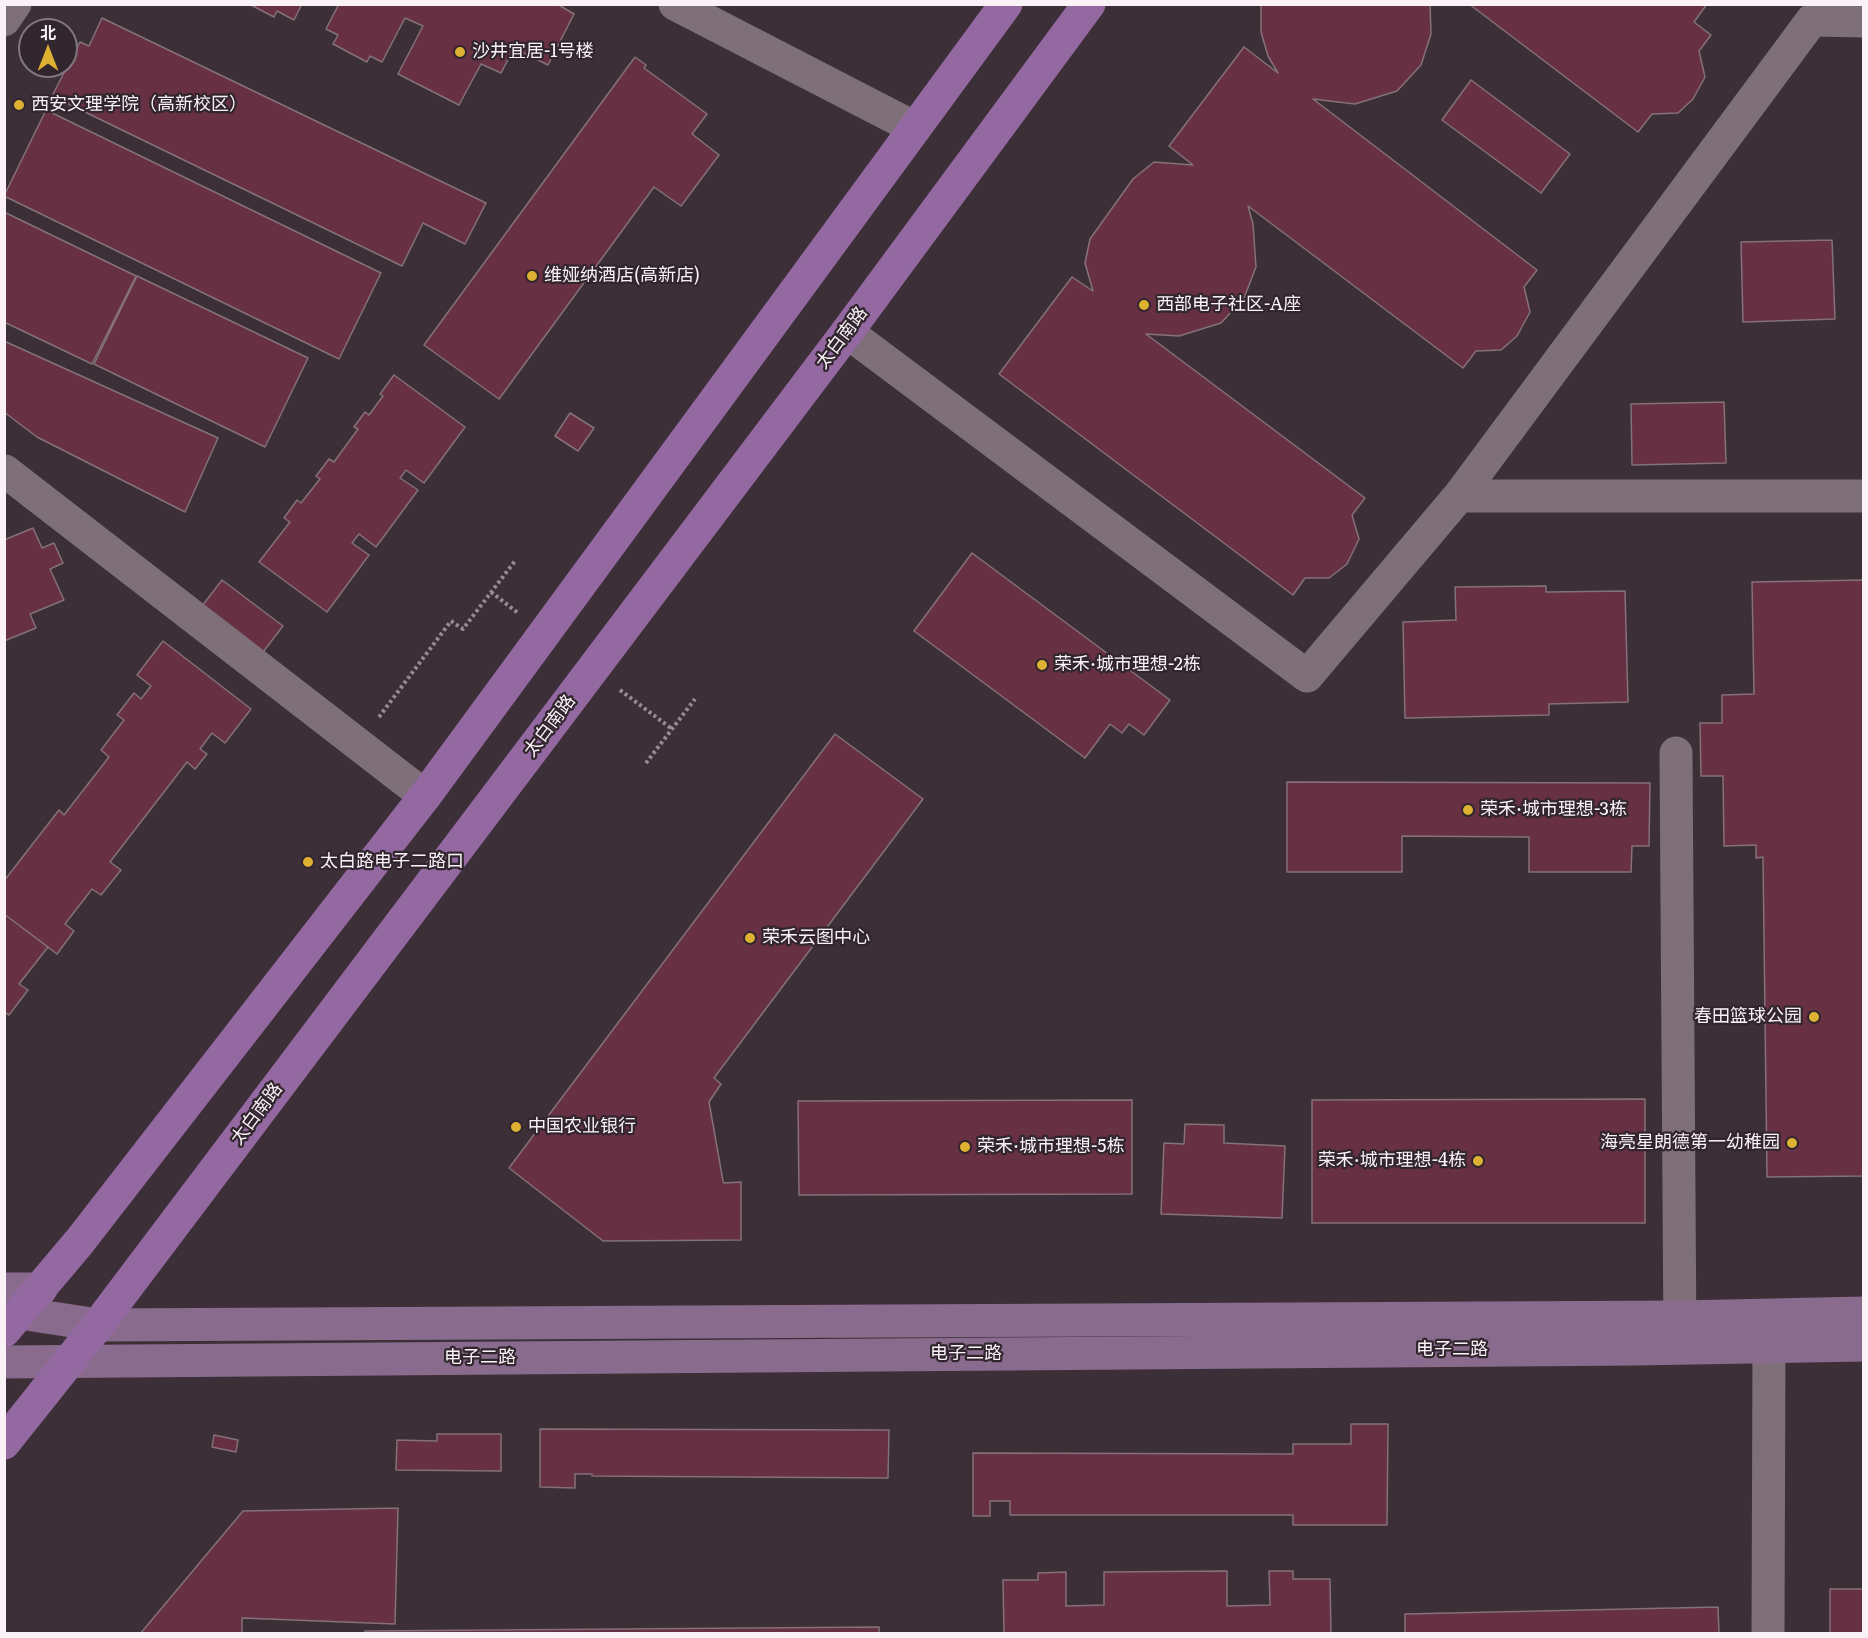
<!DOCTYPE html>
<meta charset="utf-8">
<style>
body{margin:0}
#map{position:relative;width:1868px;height:1638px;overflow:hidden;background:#3c2f38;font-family:Literata,"Noto Sans SC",serif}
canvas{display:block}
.frame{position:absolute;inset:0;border:6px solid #faf2f7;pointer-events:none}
.north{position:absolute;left:18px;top:18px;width:60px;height:60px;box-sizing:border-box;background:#31252e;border:2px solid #81777e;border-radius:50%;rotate:0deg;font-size:16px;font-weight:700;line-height:24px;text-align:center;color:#faf2f7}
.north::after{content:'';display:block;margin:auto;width:21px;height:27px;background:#deb133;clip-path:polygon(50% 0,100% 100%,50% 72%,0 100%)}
</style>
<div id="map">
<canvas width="1868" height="1638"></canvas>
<div class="frame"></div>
<div class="north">北</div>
</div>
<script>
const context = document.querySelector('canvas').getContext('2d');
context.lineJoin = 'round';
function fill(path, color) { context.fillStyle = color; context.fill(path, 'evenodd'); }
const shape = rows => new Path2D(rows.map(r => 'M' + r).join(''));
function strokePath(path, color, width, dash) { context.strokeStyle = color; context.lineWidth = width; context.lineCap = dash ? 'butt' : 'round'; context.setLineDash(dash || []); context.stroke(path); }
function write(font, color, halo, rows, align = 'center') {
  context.font = font + ' Literata,"Noto Sans SC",serif'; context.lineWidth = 4.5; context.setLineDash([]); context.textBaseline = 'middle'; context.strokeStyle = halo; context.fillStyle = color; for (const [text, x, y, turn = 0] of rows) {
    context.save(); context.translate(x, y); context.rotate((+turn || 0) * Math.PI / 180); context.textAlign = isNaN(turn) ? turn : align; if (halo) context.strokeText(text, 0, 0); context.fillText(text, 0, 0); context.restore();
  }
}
const building = shape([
 [249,4,302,4,294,20,277,11,274,17,249,4],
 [339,4,557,4,574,14,548,65,514,48,501,73,481,64,459,105,398,74,423,26,405,18,382,62,370,56,367,62,333,44,338,35,326,29,339,4],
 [1261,4,1430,4,1431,34,1421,65,1397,91,1355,104,1313,99,1537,270,1524,287,1530,312,1517,336,1501,350,1476,351,1463,368,1248,206,1253,224,1256,267,1244,298,1221,323,1179,336,1146,334,1365,498,1352,515,1359,539,1347,564,1329,578,1305,578,1293,595,999,374,1072,277,1093,291,1085,263,1090,239,1133,179,1154,162,1193,165,1169,146,1244,47,1278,73,1268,56,1261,32,1261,4],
 [1469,4,1707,4,1694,22,1711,35,1699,51,1705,77,1693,99,1678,113,1652,114,1638,132,1469,4],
 [102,18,486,203,465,244,423,223,402,266,52,96,80,42,89,46,102,18],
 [635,57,646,65,644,68,707,114,692,134,719,155,681,206,654,187,499,399,424,345,635,57],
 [1471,80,1570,154,1541,193,1442,120,1471,80],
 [46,110,381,273,339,359,4,196,46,110],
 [4,212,136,276,92,364,4,322,4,212],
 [1832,240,1835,319,1743,322,1741,242,1832,240],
 [137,276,308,358,265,447,94,364,137,276],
 [4,341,218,438,185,512,37,437,4,412,4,341],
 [394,375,465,427,424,483,406,470,400,478,418,490,376,547,359,534,352,543,369,555,327,612,259,562,290,522,284,518,297,500,301,503,320,479,316,476,329,459,334,462,358,429,354,427,365,412,369,415,383,396,380,394,394,375],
 [1724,402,1726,463,1632,465,1631,404,1724,402],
 [570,413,594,428,578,451,555,436,570,413],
 [33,528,42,548,54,543,63,563,50,569,64,600,30,614,36,628,4,641,4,540,33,528],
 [972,553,1170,700,1144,735,1129,724,1122,733,1110,724,1085,758,914,631,972,553],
 [222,580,283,626,263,652,202,606,222,580],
 [1864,580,1864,1176,1767,1177,1763,857,1756,858,1756,845,1724,846,1723,776,1701,776,1700,723,1722,723,1722,695,1754,694,1752,582,1864,580],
 [1546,586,1546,592,1625,591,1628,702,1549,704,1549,715,1405,718,1403,622,1456,620,1455,587,1546,586],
 [163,641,251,709,225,743,212,733,200,749,207,754,195,769,187,762,110,862,121,870,101,895,92,889,65,924,74,931,57,954,4,914,4,881,59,810,64,815,109,757,101,750,124,720,117,715,134,693,141,699,151,686,137,675,163,641],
 [835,734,923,799,714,1078,721,1084,709,1102,723,1181,724,1183,741,1182,741,1240,603,1241,509,1168,835,734],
 [1287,782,1650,783,1649,846,1632,846,1631,872,1529,872,1529,837,1402,836,1402,872,1287,872,1287,782],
 [4,914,48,947,19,984,28,990,9,1015,4,1012,4,914],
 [1645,1099,1645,1223,1312,1223,1312,1100,1645,1099],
 [1132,1100,1132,1194,799,1195,798,1101,1132,1100],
 [1185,1124,1224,1125,1224,1143,1285,1146,1282,1218,1161,1214,1164,1143,1184,1144,1185,1124],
 [1351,1424,1388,1424,1387,1525,1293,1525,1293,1515,1010,1515,1010,1501,990,1501,990,1516,973,1516,973,1453,1293,1454,1293,1444,1351,1444,1351,1424],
 [540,1429,889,1430,888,1478,592,1476,592,1474,575,1474,575,1488,540,1487,540,1429],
 [437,1434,501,1434,501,1471,396,1470,397,1440,437,1441,437,1434],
 [214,1435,238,1440,236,1452,212,1447,214,1435],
 [398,1508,395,1624,242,1618,242,1634,140,1634,243,1511,398,1508],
 [1227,1571,1227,1606,1270,1605,1269,1571,1293,1571,1293,1579,1330,1579,1331,1634,1004,1634,1003,1580,1038,1580,1038,1573,1066,1572,1066,1606,1104,1605,1104,1572,1227,1571],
 [1830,1589,1864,1589,1864,1634,1830,1634,1830,1589],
 [1718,1607,1719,1634,1405,1634,1405,1614,1718,1607],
 [879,1627,879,1634,365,1634,365,1631,879,1627]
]);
const path = shape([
 [491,592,518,613],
 [620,690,672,729],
 [379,717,451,621,463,629,515,561],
 [646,763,695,699]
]);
const street = shape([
 [675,4,915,128],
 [4,20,15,4],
 [847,332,1307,676,1459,496,1812,20,1864,21],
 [5,471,425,796],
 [1459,496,1864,496],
 [1676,753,1680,1346],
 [1768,1634,1769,1346]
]);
const secondary = shape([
 [4,1289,41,1289],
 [4,1313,20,1313,98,1325,1681,1317,1864,1313],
 [4,1362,1636,1349,1864,1345]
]);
const primary = shape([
 [4,1331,80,1241,425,796,1006,4],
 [4,1443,98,1325,847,332,1089,4]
]);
const markers = [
 [460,52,6,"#deb133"],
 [19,105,6,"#deb133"],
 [532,276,6,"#deb133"],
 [1144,305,6,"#deb133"],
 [1042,665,6,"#deb133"],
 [1468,810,6,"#deb133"],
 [308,862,6,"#deb133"],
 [750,938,6,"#deb133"],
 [1814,1017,6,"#deb133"],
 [516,1127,6,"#deb133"],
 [1792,1143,6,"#deb133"],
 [965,1147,6,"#deb133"],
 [1478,1161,6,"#deb133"]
];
const poiNames = [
 ["沙井宜居-1号楼",472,52],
 ["西安文理学院（高新校区）",31,105],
 ["维娅纳酒店(高新店)",544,276],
 ["西部电子社区-A座",1156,305],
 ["荣禾·城市理想-2栋",1054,665],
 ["荣禾·城市理想-3栋",1480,810],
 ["太白路电子二路口",320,862],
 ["荣禾云图中心",762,938],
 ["春田篮球公园",1802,1017,"right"],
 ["中国农业银行",528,1127],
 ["海亮星朗德第一幼稚园",1780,1143,"right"],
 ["荣禾·城市理想-5栋",977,1147],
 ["荣禾·城市理想-4栋",1466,1161,"right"]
];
const streetNames = [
 ["太白南路",842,338,-53],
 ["太白南路",550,726,-53],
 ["太白南路",257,1114,-53],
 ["电子二路",1452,1350],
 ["电子二路",966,1354],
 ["电子二路",480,1358]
];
fill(building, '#673043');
strokePath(building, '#847277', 1.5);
strokePath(path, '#978c93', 4, [3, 3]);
strokePath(street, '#7e6f79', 33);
strokePath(secondary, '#896c8d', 33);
strokePath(primary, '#9469a2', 33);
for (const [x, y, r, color] of markers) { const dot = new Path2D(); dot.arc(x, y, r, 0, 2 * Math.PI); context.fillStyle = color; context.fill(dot); strokePath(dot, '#31252e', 2); }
write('18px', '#faf2f7', '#31252e', poiNames, 'left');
write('18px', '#faf2f7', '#31252e', streetNames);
</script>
